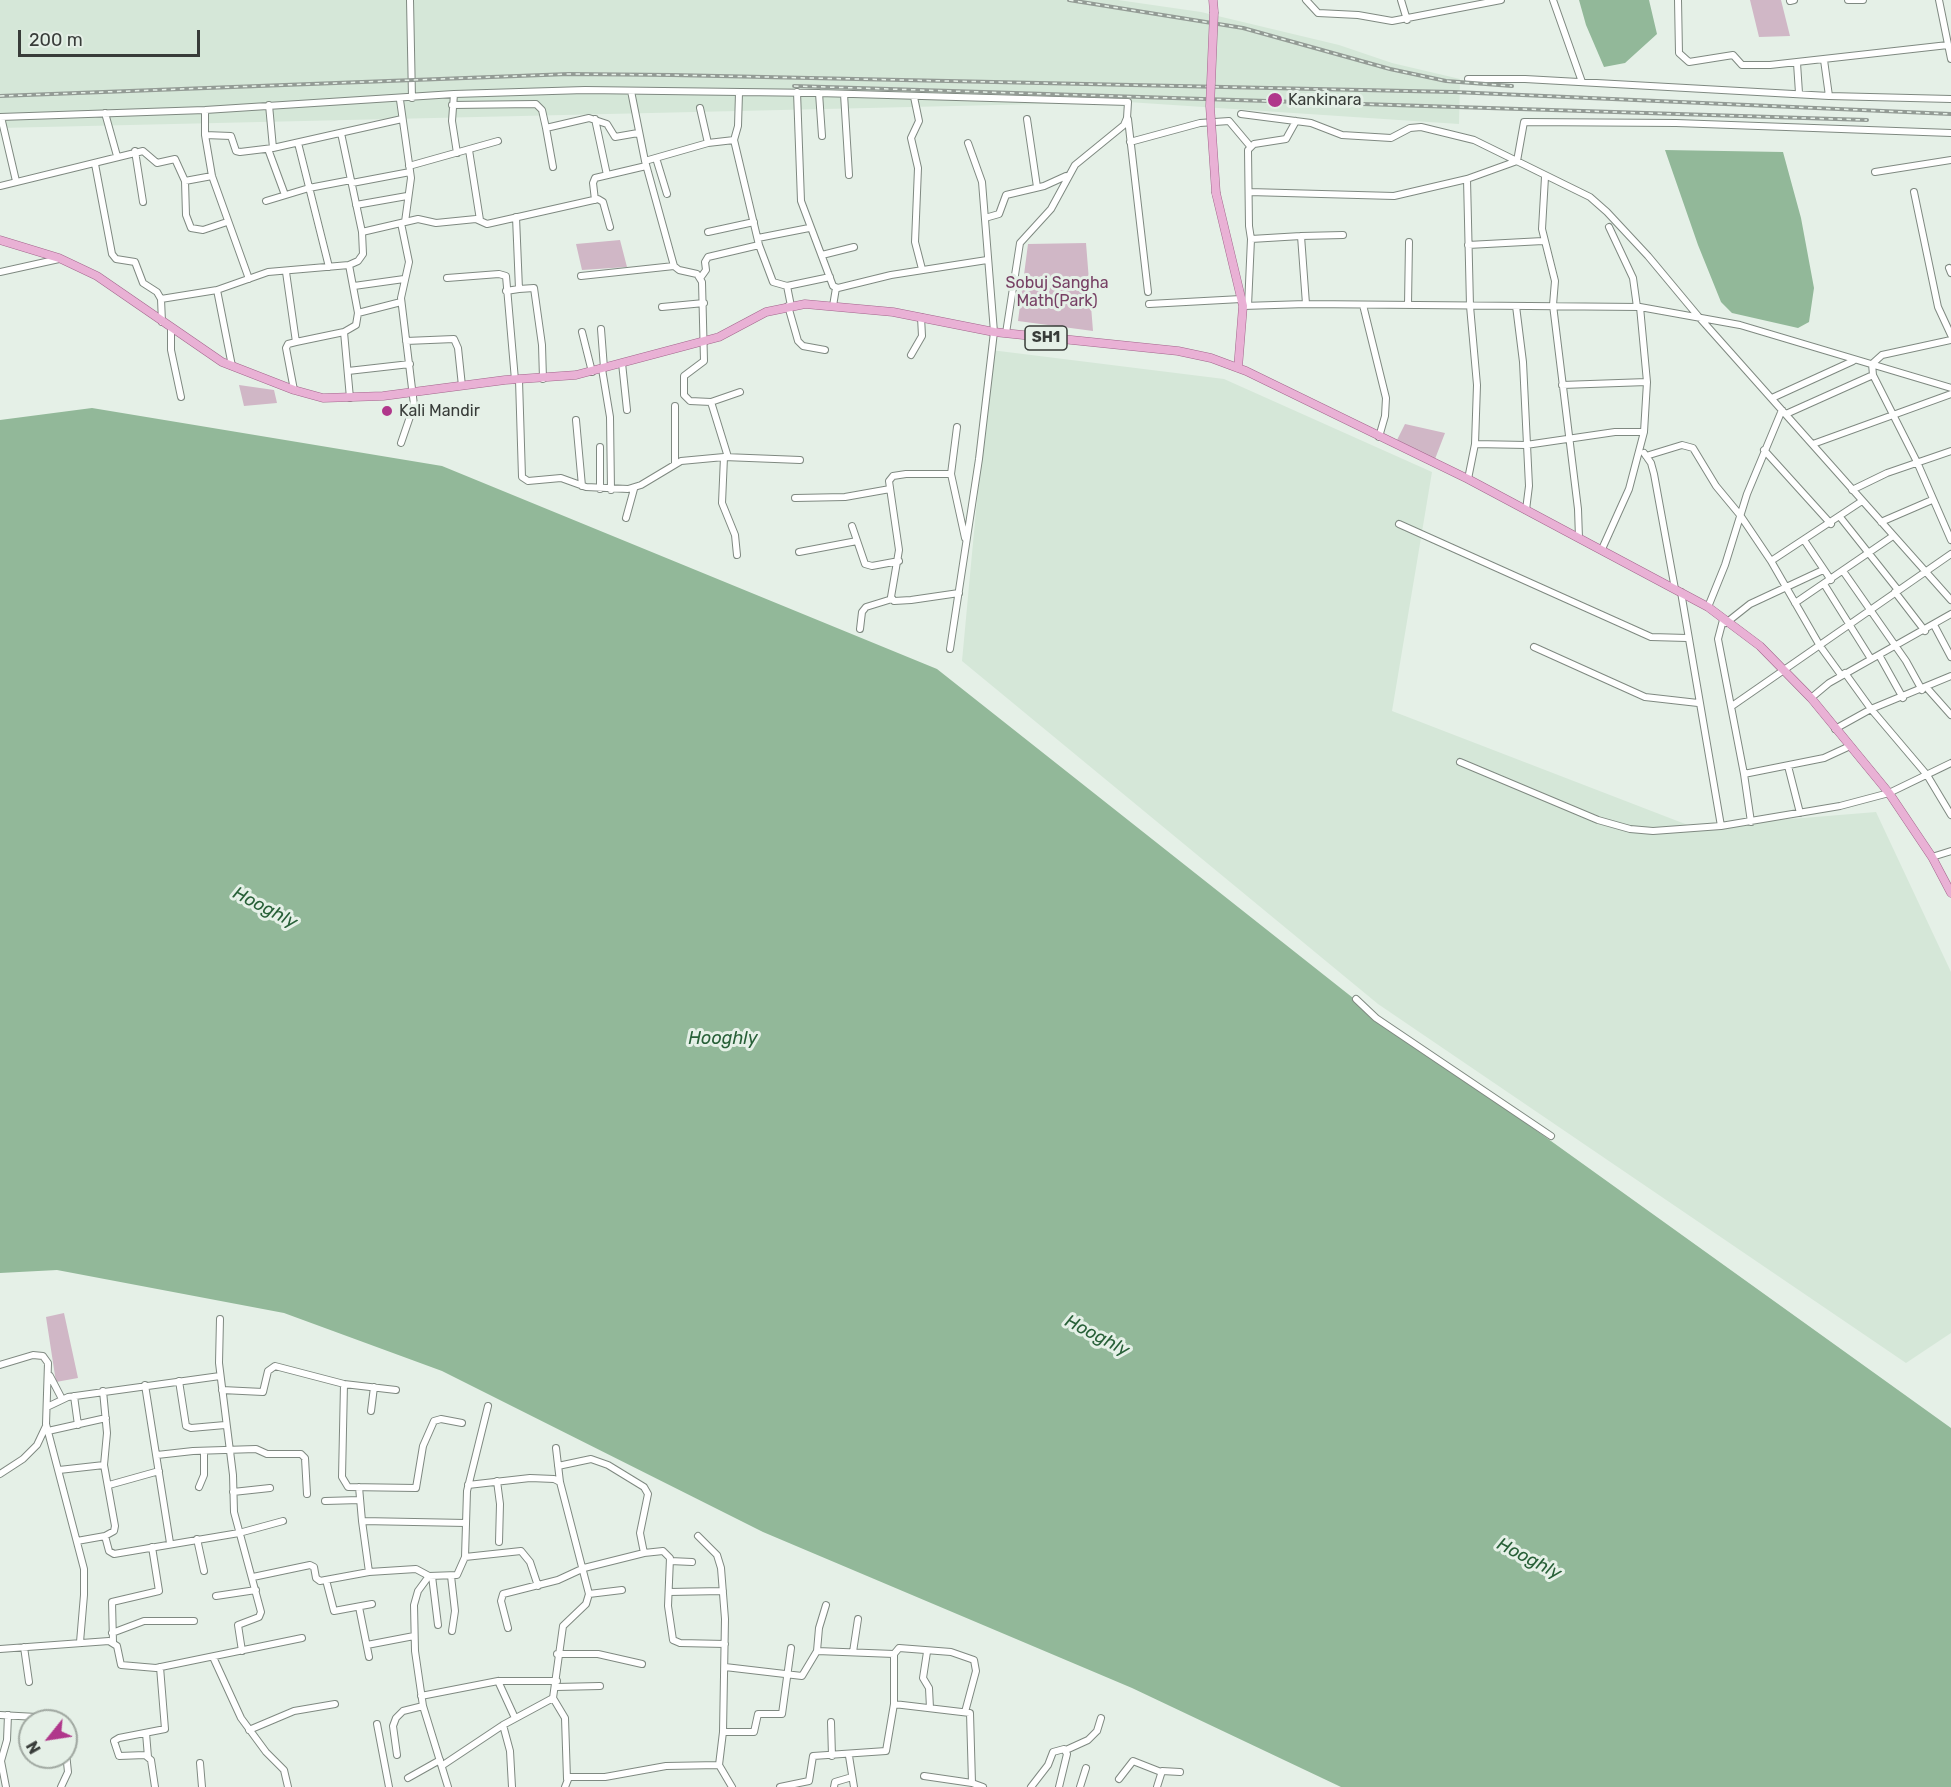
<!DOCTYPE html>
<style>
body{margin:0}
#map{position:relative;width:1951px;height:1787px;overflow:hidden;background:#e5f0e7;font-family:Rubik,sans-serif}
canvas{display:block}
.north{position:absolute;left:18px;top:1709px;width:60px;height:60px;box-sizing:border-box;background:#e5f0e7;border:2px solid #a0a8a1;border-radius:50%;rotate:240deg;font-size:16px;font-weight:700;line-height:24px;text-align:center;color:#383c39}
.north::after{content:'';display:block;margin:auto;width:21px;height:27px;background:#b0378b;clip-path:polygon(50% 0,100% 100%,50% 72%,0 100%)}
.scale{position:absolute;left:18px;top:30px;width:182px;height:27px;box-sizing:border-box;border:3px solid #383c39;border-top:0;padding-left:8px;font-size:18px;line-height:21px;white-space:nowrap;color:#383c39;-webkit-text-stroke:4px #e5f0e7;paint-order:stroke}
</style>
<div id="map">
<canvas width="1951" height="1787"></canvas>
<div class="north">N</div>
<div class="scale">200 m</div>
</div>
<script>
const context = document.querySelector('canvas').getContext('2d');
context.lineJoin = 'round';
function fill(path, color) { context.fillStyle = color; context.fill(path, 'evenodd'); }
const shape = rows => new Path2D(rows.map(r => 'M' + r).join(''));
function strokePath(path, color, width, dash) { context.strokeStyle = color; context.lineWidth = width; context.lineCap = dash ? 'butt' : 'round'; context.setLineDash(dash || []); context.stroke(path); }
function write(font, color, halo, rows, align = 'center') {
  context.font = font + ' Rubik,sans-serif'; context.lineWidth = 6; context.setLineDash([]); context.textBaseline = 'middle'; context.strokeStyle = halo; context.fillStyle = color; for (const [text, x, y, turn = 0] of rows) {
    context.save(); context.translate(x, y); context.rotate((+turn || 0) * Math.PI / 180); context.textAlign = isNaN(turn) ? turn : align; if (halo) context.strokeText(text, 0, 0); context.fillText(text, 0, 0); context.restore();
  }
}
const built = shape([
 [0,0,1118,0,1201,12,1339,45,1392,63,1460,79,1459,124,1128,102,0,128],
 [991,350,1224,379,1432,472,1392,711,1693,827,1876,812,1951,972,1951,1333,1906,1363,1378,1004,962,661]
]);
const green = shape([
 [1750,0,1781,0,1790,36,1759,37],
 [620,240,627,267,582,270,576,244],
 [1086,243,1093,331,1018,321,1028,244],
 [239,385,274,390,277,403,244,406],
 [1405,424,1445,433,1435,459,1397,440],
 [64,1313,78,1378,56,1382,46,1317]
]);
const water = shape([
 [1579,0,1649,0,1657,34,1625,63,1604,67,1586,25],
 [1665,150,1783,152,1801,218,1814,288,1809,322,1798,328,1732,313,1721,302,1698,245],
 [92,408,442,466,937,669,1367,1009,1951,1428,1951,1787,1341,1787,1132,1688,763,1532,442,1371,284,1313,57,1270,0,1273,0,420]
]);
const minor = shape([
 [410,0,412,98],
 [1306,0,1318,13,1358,15,1392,21,1501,0],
 [1401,0,1407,20],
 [1553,0,1582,82],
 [1678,0,1679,53,1689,62,1733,55,1742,65,1770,65,1948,45],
 [1848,0,1863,0],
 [1939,0,1951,59],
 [1790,1,1794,0],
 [1824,60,1829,96],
 [1797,63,1799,93],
 [1468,79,1525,79,1829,96,1951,99],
 [631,91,645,161,674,266,679,270,697,274,702,282,704,361,684,376,684,395,690,401,711,402,728,457],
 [797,92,801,201,833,286,838,288,891,275,987,260],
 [819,93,822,136],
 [454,94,452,121,457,153],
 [844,94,849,175],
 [914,97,919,121,911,138,918,168,915,242,922,269],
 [400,100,411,178,405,222],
 [269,105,273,148],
 [452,105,536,104,542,110,546,128,589,118,607,124,615,137,638,133],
 [700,108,708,143],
 [205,110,205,135,212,176,249,279],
 [105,113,117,156],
 [1241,114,1311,123,1342,135,1391,138,1410,128,1421,127,1474,140,1590,197,1607,212,1648,256,1698,316,1951,600],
 [0,117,205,110,454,94,585,90,819,93,1128,102,1127,118,1124,125,1075,165,1051,209,1020,243,1006,333],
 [1,117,16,181],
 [595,119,607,175],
 [1027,119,1037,187],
 [1128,119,1148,292],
 [1296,121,1286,139,1254,144,1248,150,1249,226,1251,239,1301,236],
 [546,128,553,167],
 [205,135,231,136,236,151,240,152,273,148,402,119],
 [734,140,738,126,739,93],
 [1130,142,1200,123,1229,121,1250,146],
 [298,143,329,267],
 [268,149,285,195],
 [469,150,480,220],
 [135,151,143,202],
 [656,158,667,194],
 [645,161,708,143,734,140,759,245,773,282,787,286,830,277],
 [95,164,112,254,116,259,135,262,143,283,157,292,161,299,162,322],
 [409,166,498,141],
 [1875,172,1951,160],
 [1545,177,1542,229,1555,281,1553,305,1578,509,1579,538],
 [1467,179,1470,306,1477,385,1475,444,1468,479],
 [185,181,186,215,191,228,203,230,227,222],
 [352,183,410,172],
 [0,186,143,151,157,163,175,159,185,181,212,176],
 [1249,192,1394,196,1467,179,1517,161,1524,122,1676,123,1951,133],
 [1914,192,1938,307,1951,335],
 [595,200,593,183,595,178,646,166],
 [266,201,309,188,351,180],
 [356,205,407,196],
 [985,218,999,214,1006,195,1044,186,1066,176],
 [401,223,409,262,401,298,414,405,401,443],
 [1609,227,1633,278,1637,307],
 [362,232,418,219,436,223,476,219,487,224,598,199,603,202,610,227],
 [708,232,754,222],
 [758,238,809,228],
 [1468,245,1543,241],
 [822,255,854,247],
 [1949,268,1951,273],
 [0,272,59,259],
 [286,272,296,342,344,332,356,325,358,313,349,265],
 [581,276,674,266],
 [701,277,706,270,705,262,708,257,759,245],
 [447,278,499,274,506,276,515,380],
 [354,286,404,279],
 [787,286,791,306],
 [519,289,534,288,542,345,543,379],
 [217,290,232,366],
 [506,291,519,289,516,217],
 [161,299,217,290,268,272,349,265,358,261,363,254,362,232,341,133],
 [1149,304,1241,299],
 [1306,304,1301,236,1343,235],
 [1363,305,1386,398,1385,416,1379,437],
 [1408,305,1409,242],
 [788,306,798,341,803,346,825,350],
 [833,306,836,288],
 [1243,306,1306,304,1640,307,1740,325,1951,388],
 [1248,306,1251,239],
 [1516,306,1523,362,1529,486,1526,510],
 [662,307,704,303],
 [358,313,401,302],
 [171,329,171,350,181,397],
 [601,329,604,368],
 [344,332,350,398],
 [582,332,592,372],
 [1951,340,1882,355,1872,364,1873,375,1917,462,1951,540],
 [406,341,454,339,458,348,462,386],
 [911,355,922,336,921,317],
 [622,363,627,410],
 [602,369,610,417,611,490],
 [348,371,410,364],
 [519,380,522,477,528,481,561,478,586,487,628,489,641,485,681,461,724,457,800,460],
 [1562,385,1647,382],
 [294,390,286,348,288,344,296,342],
 [1772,398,1853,361],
 [711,402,740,392],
 [675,406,675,463],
 [1786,414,1873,375],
 [576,420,582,486],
 [957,427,951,474,965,538],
 [1475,444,1526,445,1615,432,1644,432],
 [1813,444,1951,394],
 [1764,450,1831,524],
 [1644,453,1651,463,1654,474,1675,589],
 [1646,456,1682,445,1693,448,1716,486,1740,515,1771,561,1820,646,1841,675],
 [724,457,722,503,735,535,737,555],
 [951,474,906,474,893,476,889,481,899,550,891,597,894,601,911,600,959,593],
 [600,489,600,447],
 [1852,490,1887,473,1951,451],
 [795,498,845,497,890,489],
 [1840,517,1898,590],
 [626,518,634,489],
 [1881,522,1932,500],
 [1399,524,1651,637,1687,638],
 [852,526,865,564,872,566,899,561],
 [1804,540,1831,580],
 [1602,549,1629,489,1644,432,1647,382,1640,307],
 [799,552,857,541],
 [1771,561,1862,501],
 [1843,571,1906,661,1922,690],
 [1824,584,1871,659],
 [1681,592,1721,826],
 [1895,592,1925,631],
 [1795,603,1893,536],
 [1708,607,1725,565,1747,494,1782,410],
 [1723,620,1718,639,1744,774,1751,822],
 [1726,623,1750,604,1823,570],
 [1934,625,1951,657],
 [860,629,862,612,866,607,892,599],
 [1534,647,1645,697,1698,703],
 [950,649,979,459,994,332,982,182,968,143],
 [1879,655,1903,698],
 [1845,673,1871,709,1927,775,1951,815],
 [1927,688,1951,715],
 [1811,698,1829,683,1951,614],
 [1732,706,1951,554],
 [1835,729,1871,709,1951,676],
 [1460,762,1598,820,1630,829,1653,831,1721,826,1840,806,1889,793,1951,763],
 [1788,766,1800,813],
 [1744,774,1824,758,1850,746],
 [1932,857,1951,851],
 [1356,999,1376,1018,1551,1136],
 [220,1319,219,1363,233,1475,234,1512,261,1612,259,1617,238,1625,242,1651],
 [0,1365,33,1355,43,1356,48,1363,46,1424,84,1569,84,1595,80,1642],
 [50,1376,62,1399],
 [179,1381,186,1426,191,1428,225,1425],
 [344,1384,342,1477,348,1487,416,1488,423,1446,434,1421,441,1419,462,1423],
 [145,1385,170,1543],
 [222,1390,263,1392,268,1371,275,1366,344,1384,396,1390],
 [74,1396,78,1425],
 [47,1407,68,1397,220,1376],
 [371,1411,374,1387],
 [48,1431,106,1418],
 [556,1448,560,1482],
 [157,1455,193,1451,256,1449,267,1454,301,1454,305,1458,307,1494],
 [558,1466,591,1459,608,1465,644,1487,648,1494,640,1533,644,1553],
 [59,1470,104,1465],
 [0,1474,23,1459,37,1445,46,1426],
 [497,1481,500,1504,499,1542],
 [109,1485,159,1471],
 [199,1487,204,1475,204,1452],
 [359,1487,362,1521],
 [233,1492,270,1488],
 [325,1501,360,1500],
 [105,1536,109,1551,114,1554,239,1533,283,1521],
 [698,1536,717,1555,721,1568,725,1619,723,1732],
 [197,1539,204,1571],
 [77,1541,105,1536,114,1531,115,1526,104,1465,107,1433,103,1391],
 [465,1557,521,1551,530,1562,538,1586],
 [670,1561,692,1562],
 [369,1572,362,1521,466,1523],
 [429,1576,418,1591,414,1605,415,1651,423,1706,448,1787],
 [432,1576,438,1625],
 [451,1576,455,1611,452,1631],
 [253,1577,310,1565,314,1567,316,1578,320,1581,369,1572,416,1569,429,1576,457,1575,465,1557,467,1491,488,1406],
 [326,1580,334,1611,372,1604],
 [669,1592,723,1591],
 [589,1594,622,1590],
 [216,1596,256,1590],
 [359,1607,369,1657],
 [508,1628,501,1601,503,1594,558,1580,584,1568,644,1553,663,1551,670,1558,668,1606,673,1640,680,1643,725,1644],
 [112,1633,144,1621,194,1621],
 [113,1642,112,1602,159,1591,152,1547],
 [367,1645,414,1636],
 [24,1647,29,1682],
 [0,1649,109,1641,117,1646,121,1665,156,1668,302,1638],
 [853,1652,858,1619],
 [927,1652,923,1678,929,1688,930,1708],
 [557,1654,598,1654,642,1664],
 [894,1654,899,1648,951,1652,974,1660,976,1671,965,1712],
 [213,1657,241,1718,266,1752,284,1770,288,1787],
 [725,1667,802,1676,817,1651,819,1628,826,1605],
 [498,1681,515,1718],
 [556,1687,600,1686],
 [421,1696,498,1681,557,1681],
 [553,1698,565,1718,567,1779],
 [894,1704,970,1713,972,1783],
 [0,1715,55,1718,58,1721],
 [831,1722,832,1756],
 [377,1724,389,1787],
 [503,1725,510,1751,512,1787],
 [249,1730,294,1711,335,1704],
 [146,1733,148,1757],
 [1066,1750,1088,1740,1097,1731,1101,1718],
 [397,1755,393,1726,396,1718,403,1711,423,1706],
 [849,1756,854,1787],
 [200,1763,202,1787],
 [443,1765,503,1725,553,1698,563,1626,586,1604,589,1594,560,1482,554,1479,530,1478,468,1485],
 [924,1776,972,1783,983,1787],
 [408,1778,440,1760],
 [1119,1779,1133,1761,1161,1772],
 [6,1787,1,1761,7,1740,8,1715],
 [61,1787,68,1772,66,1753],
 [155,1787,151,1760,145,1755,119,1756,114,1741,119,1738,165,1729,160,1667],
 [565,1787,569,1777,605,1777,666,1766,719,1765],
 [732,1787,719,1765,723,1732,754,1732,758,1714,782,1714,791,1648],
 [780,1787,809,1781,813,1756,886,1751,894,1704,894,1654,817,1651],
 [834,1787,835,1782,852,1777],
 [1031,1787,1048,1765,1053,1752,1064,1749,1067,1754,1059,1787],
 [1080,1787,1086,1768],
 [1157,1787,1162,1771,1180,1772]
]);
const major = shape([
 [1213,0,1214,12],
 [1216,193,1243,306,1238,368],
 [0,240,59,258,97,276,222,362,294,390,323,398,383,396,505,380,576,375,719,337,766,312,805,304,893,312,994,332,1178,351,1211,358,1246,371,1468,479,1708,607,1760,646,1811,698,1889,793,1932,857,1951,893]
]);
const rail = shape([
 [1069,0,1243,28,1390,69,1446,81,1512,86],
 [794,86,1867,120],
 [0,96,569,74,672,75,1454,92,1951,114]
]);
const majorBridge = shape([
 [1214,12,1210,106,1216,193]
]);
const markers = [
 [1275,100,8,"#b0378b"],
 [387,411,6,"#b0378b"]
];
const shields = [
 [1046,338,42]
];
const shieldNames = [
 ["SH1",1046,338]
];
const poiNames = [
 ["Kankinara",1288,100],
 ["Kali Mandir",399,411]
];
const parkNames = [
 ["Sobuj Sangha",1057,283],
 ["Math(Park)",1057,301]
];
const waterNames = [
 ["Hooghly",265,908,27],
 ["Hooghly",723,1039],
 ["Hooghly",1097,1336,27],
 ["Hooghly",1529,1559,27]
];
fill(built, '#d5e7d8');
fill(green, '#d0b7c6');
fill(water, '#92b899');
strokePath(minor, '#7f8981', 8);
strokePath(major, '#a2668c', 9);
strokePath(minor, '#fff', 6);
strokePath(major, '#e9b1d5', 8);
strokePath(rail, '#939b95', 4);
strokePath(rail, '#e5f0e7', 1.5, [4.5]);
strokePath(majorBridge, '#a2668c', 9, []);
strokePath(majorBridge, '#e9b1d5', 8);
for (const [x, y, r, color] of markers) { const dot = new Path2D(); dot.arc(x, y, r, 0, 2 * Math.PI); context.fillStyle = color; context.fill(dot); strokePath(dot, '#e5f0e7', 2); }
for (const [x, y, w] of shields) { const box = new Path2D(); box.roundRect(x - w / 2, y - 12, w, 24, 4.5); context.fillStyle = '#e5f0e7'; context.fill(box); strokePath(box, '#383c39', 1.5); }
write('bold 15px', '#383c39', null, shieldNames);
write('16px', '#383c39', '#e5f0e7', poiNames, 'left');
write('16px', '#774064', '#e5f0e7', parkNames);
write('italic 18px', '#286038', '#e5f0e7', waterNames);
</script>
